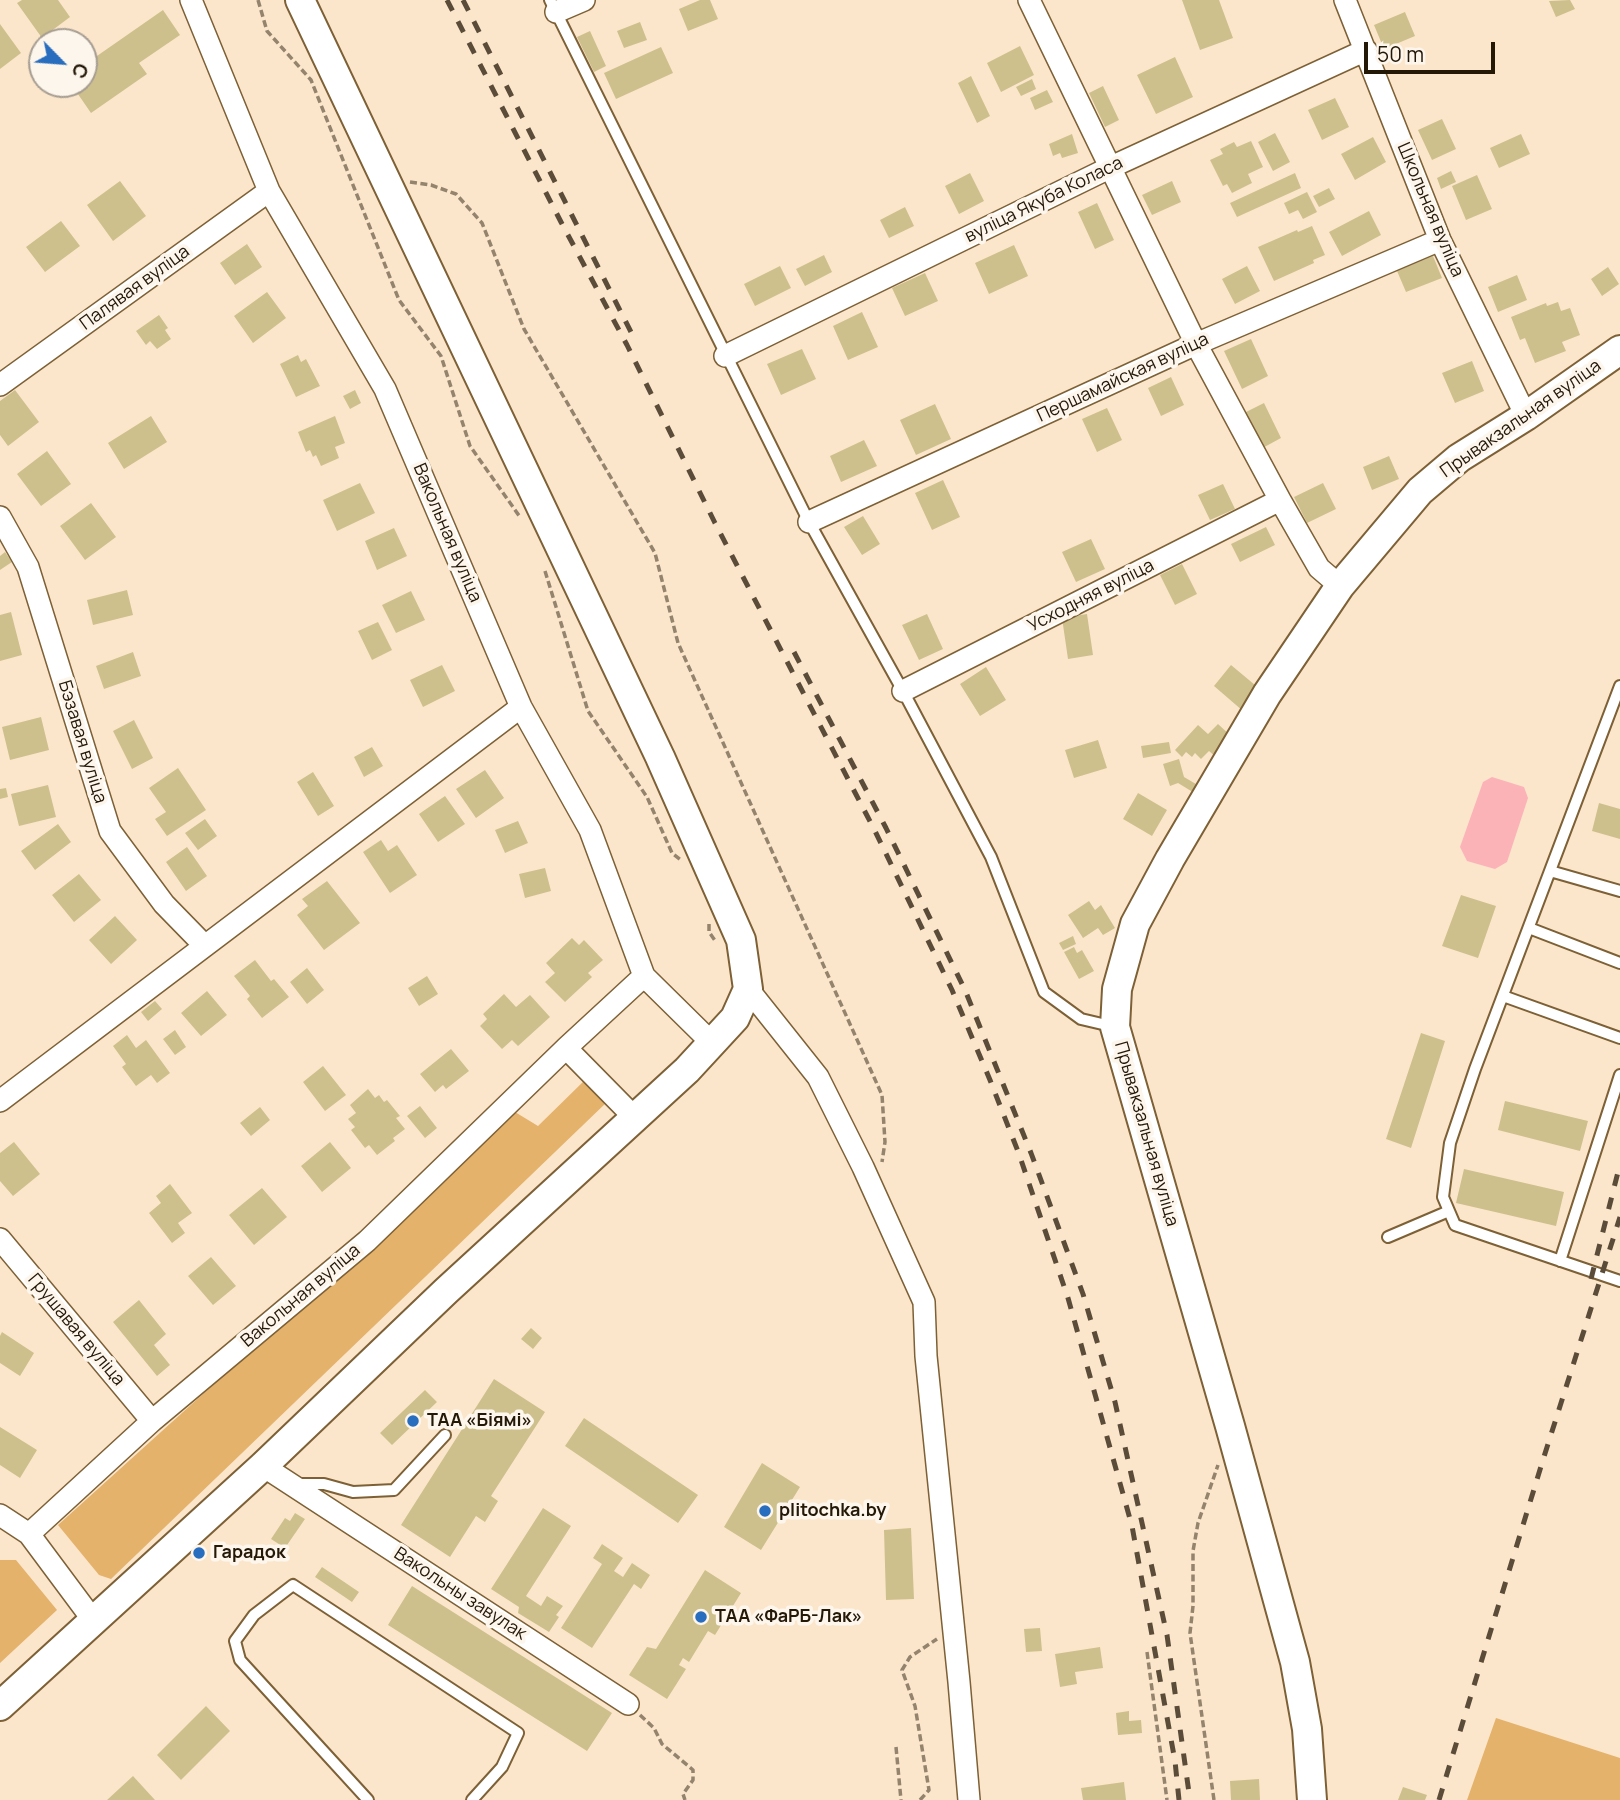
<!DOCTYPE html>
<meta charset="utf-8">
<style>
body{margin:0}
#map{position:relative;width:1620px;height:1800px;overflow:hidden;background:#fbe6cb;font-family:Manrope,sans-serif}
canvas{display:block}
.north{position:absolute;left:28px;top:28px;width:70px;height:70px;box-sizing:border-box;background:#fdf6ed;border:2px solid #a69d91;border-radius:50%;rotate:115deg;font-size:19px;font-weight:700;line-height:28px;text-align:center;color:#241807}
.north::after{content:'';display:block;margin:auto;width:24px;height:32px;background:#296dbe;clip-path:polygon(50% 0,100% 100%,50% 72%,0 100%)}
.scale{position:absolute;left:1364px;top:42px;width:131px;height:32px;box-sizing:border-box;border:4px solid #241807;border-top:0;padding-left:9px;font-size:21px;line-height:24px;white-space:nowrap;color:#241807;-webkit-text-stroke:5px #fdf6ed;paint-order:stroke}
</style>
<div id="map">
<canvas width="1620" height="1800"></canvas>
<div class="north">С</div>
<div class="scale">50 m</div>
</div>
<script>
const context = document.querySelector('canvas').getContext('2d');
context.lineJoin = 'round';
function fill(path, color) { context.fillStyle = color; context.fill(path, 'evenodd'); }
const shape = rows => new Path2D(rows.map(r => 'M' + r).join(''));
function strokePath(path, color, width, dash) { context.strokeStyle = color; context.lineWidth = width; context.lineCap = dash ? 'butt' : 'round'; context.setLineDash(dash || []); context.stroke(path); }
function write(font, color, halo, rows, align = 'center') {
  context.font = font + ' Manrope,sans-serif'; context.lineWidth = 7; context.setLineDash([]); context.textBaseline = 'middle'; context.strokeStyle = halo; context.fillStyle = color; for (const [text, x, y, turn = 0] of rows) {
    context.save(); context.translate(x, y); context.rotate((+turn || 0) * Math.PI / 180); context.textAlign = isNaN(turn) ? turn : align; if (halo) context.strokeText(text, 0, 0); context.fillText(text, 0, 0); context.restore();
  }
}
const green = shape([
 [587,1078,607,1102,111,1579,99,1575,58,1525,515,1112,538,1126],
 [0,1560,16,1560,57,1610,0,1663],
 [1496,1718,1620,1758,1620,1800,1467,1800]
]);
const water = shape([
 [1492,777,1524,787,1528,798,1507,862,1495,869,1467,861,1460,847,1483,782]
]);
const building = shape([
 [22,0,58,0,70,17,42,38,17,3],
 [700,0,710,0,718,19,688,31,679,9],
 [1182,0,1219,0,1233,38,1200,50],
 [1570,0,1575,9,1556,17,1549,1],
 [163,10,180,35,139,63,147,74,91,113,71,84,84,84,84,65],
 [1405,12,1415,36,1384,49,1374,25],
 [640,22,647,40,624,48,617,31],
 [0,24,21,53,0,69],
 [590,31,606,66,594,72,577,37],
 [1020,46,1034,75,1001,92,987,63],
 [661,47,673,73,616,99,604,73],
 [1175,57,1193,97,1156,114,1137,75],
 [971,76,990,116,977,123,958,83],
 [1032,79,1036,89,1021,96,1016,87],
 [1103,86,1119,120,1105,127,1089,93],
 [1047,90,1053,102,1035,110,1030,98],
 [1335,98,1349,127,1322,140,1308,110],
 [1442,119,1456,149,1432,160,1418,130],
 [1275,133,1290,162,1273,171,1258,142],
 [1072,134,1078,153,1062,158,1060,153,1053,156,1049,144],
 [1521,134,1530,154,1499,168,1490,148],
 [1373,137,1386,162,1355,180,1341,154],
 [1251,141,1263,167,1248,174,1252,183,1232,193,1227,184,1223,186,1210,160,1223,154,1220,149,1234,142,1237,147],
 [1451,171,1456,182,1441,189,1437,178],
 [970,173,984,201,959,214,945,186],
 [1295,173,1301,188,1237,217,1230,203],
 [1477,175,1492,209,1466,220,1452,186],
 [120,181,146,216,113,241,87,205],
 [1172,181,1181,202,1152,215,1142,195],
 [1329,188,1335,199,1319,207,1313,196],
 [1307,192,1317,212,1303,219,1298,210,1289,214,1284,203],
 [1097,203,1114,240,1095,249,1078,212],
 [905,207,914,226,889,238,880,220],
 [1369,211,1381,235,1342,256,1329,232],
 [61,221,80,246,45,272,26,247],
 [1312,226,1325,255,1313,260,1314,263,1274,281,1258,247,1297,230,1298,232],
 [247,244,262,267,235,285,220,263],
 [1014,245,1028,276,989,294,975,263],
 [824,255,832,272,805,286,796,269],
 [1433,256,1442,278,1406,292,1397,271],
 [780,266,791,288,755,306,744,284],
 [1247,266,1260,291,1235,304,1222,279],
 [1608,267,1619,284,1602,296,1591,279],
 [925,273,938,301,905,316,892,288],
 [1517,275,1527,300,1498,312,1488,287],
 [267,292,286,318,253,343,234,316],
 [1558,302,1561,311,1570,308,1580,335,1562,342,1566,351,1535,363,1525,338,1520,340,1511,317,1546,303,1547,306],
 [862,312,878,347,848,360,833,326],
 [159,315,168,328,165,330,171,339,157,349,150,341,146,345,136,331],
 [1251,339,1268,376,1242,389,1224,351],
 [802,349,816,379,781,395,767,364],
 [298,355,301,362,306,359,320,386,296,397,280,364],
 [1472,361,1484,391,1455,403,1442,373],
 [1171,377,1184,405,1161,416,1148,388],
 [15,390,39,422,8,446,0,435,0,401],
 [355,390,361,403,350,409,343,396],
 [1264,403,1281,438,1257,451,1240,415],
 [935,404,951,439,916,455,900,420],
 [1107,408,1122,440,1097,452,1082,419],
 [151,416,167,442,124,469,108,443],
 [335,416,345,443,335,447,339,458,321,466,316,455,313,457,310,450,306,452,298,432],
 [864,440,877,466,841,482,830,456],
 [47,451,71,484,41,506,17,474],
 [1389,456,1399,479,1372,490,1363,467],
 [943,480,960,517,932,530,915,493],
 [360,483,375,513,337,531,323,500],
 [1323,483,1336,509,1307,523,1294,497],
 [1223,484,1235,509,1210,520,1198,495],
 [91,503,116,537,85,560,60,526],
 [863,516,880,544,862,555,844,527],
 [1266,527,1275,545,1240,562,1231,544],
 [394,528,407,556,377,570,365,541],
 [1091,539,1105,569,1076,582,1062,552],
 [5,552,12,562,0,570,0,556],
 [1182,564,1197,594,1175,605,1160,575],
 [127,590,133,615,93,625,87,600],
 [411,591,425,620,396,633,382,605],
 [11,612,22,655,0,661,0,615],
 [927,614,943,649,919,660,902,625],
 [1087,614,1093,655,1068,659,1062,618],
 [378,622,392,650,372,660,358,631],
 [133,652,141,676,104,689,96,666],
 [442,665,455,691,423,707,410,680],
 [1231,665,1261,690,1243,711,1214,686],
 [986,667,1006,700,980,716,960,684],
 [41,717,49,750,10,760,2,727],
 [134,720,153,758,132,769,113,731],
 [1218,724,1231,736,1217,758,1209,751,1201,759,1195,753,1192,757,1186,752,1182,757,1175,750,1198,725,1208,734],
 [1098,740,1107,768,1074,778,1065,750],
 [1169,742,1171,753,1143,758,1141,746],
 [372,747,383,766,364,777,354,757],
 [1179,759,1184,777,1201,787,1196,794,1178,783,1170,786,1163,764],
 [178,768,206,810,167,836,155,819,166,812,149,788],
 [485,770,504,798,476,818,456,789],
 [313,772,334,806,318,816,297,782],
 [48,785,56,817,19,826,11,794],
 [6,788,8,797,0,799,0,789],
 [1138,793,1167,810,1152,836,1123,819],
 [445,796,465,824,438,842,419,814],
 [1599,803,1620,809,1620,839,1592,831],
 [205,819,217,836,198,850,185,833],
 [518,821,528,843,505,853,495,830],
 [58,824,71,842,35,870,21,851],
 [381,840,388,851,397,845,417,875,390,893,363,852],
 [187,847,207,876,186,891,166,862],
 [545,868,551,891,525,898,519,874],
 [79,874,101,900,74,922,52,895],
 [327,881,360,923,324,950,297,915,308,906,302,899],
 [1461,895,1496,906,1478,958,1442,946],
 [1089,901,1095,910,1101,905,1115,928,1103,935,1098,928,1083,938,1068,915],
 [115,916,137,940,111,964,89,940],
 [1073,936,1076,944,1063,950,1059,943],
 [572,938,579,945,584,940,603,960,588,973,592,977,565,1002,545,982,555,973,546,963],
 [1074,947,1077,953,1082,950,1094,971,1079,979,1064,952],
 [255,960,271,981,274,979,289,997,262,1018,247,999,250,996,234,976],
 [307,968,324,990,307,1004,290,982],
 [427,976,438,994,419,1006,408,988],
 [207,991,227,1015,201,1036,181,1013],
 [504,994,516,1007,530,995,550,1017,518,1046,512,1040,502,1049,480,1026,487,1019,483,1014],
 [155,1001,162,1009,148,1021,141,1012],
 [175,1030,186,1047,175,1055,163,1039],
 [1421,1033,1445,1041,1411,1148,1386,1139],
 [127,1035,136,1048,146,1040,170,1073,157,1083,151,1075,136,1086,122,1067,126,1064,113,1046],
 [451,1049,469,1071,446,1089,443,1085,435,1092,420,1074],
 [323,1066,346,1095,325,1111,303,1082],
 [368,1089,375,1098,379,1095,384,1102,387,1100,400,1116,396,1118,405,1129,393,1138,395,1141,377,1155,369,1145,365,1148,351,1130,355,1127,348,1119,356,1113,350,1105],
 [1505,1101,1588,1121,1580,1151,1498,1130],
 [420,1106,437,1128,425,1138,407,1116],
 [260,1107,270,1120,251,1136,240,1123],
 [14,1142,40,1174,13,1196,0,1181,0,1153],
 [330,1142,351,1168,322,1192,301,1166],
 [1464,1169,1564,1192,1556,1226,1456,1203],
 [170,1184,192,1213,178,1223,185,1233,172,1243,149,1213,161,1203,156,1196],
 [262,1188,287,1217,254,1245,229,1215],
 [211,1257,236,1286,213,1305,188,1276],
 [139,1300,166,1334,154,1345,170,1365,157,1376,113,1322],
 [531,1328,542,1338,533,1349,521,1339],
 [2,1332,34,1353,20,1376,0,1363,0,1336],
 [494,1379,545,1412,491,1496,498,1501,485,1522,476,1516,450,1557,401,1525],
 [425,1390,437,1402,392,1445,380,1433],
 [584,1418,698,1495,678,1523,565,1446],
 [0,1427,37,1450,20,1478,0,1465],
 [762,1463,800,1487,761,1550,724,1527],
 [543,1508,571,1526,526,1596,541,1606,547,1596,563,1606,556,1615,559,1617,549,1632,518,1613,519,1607,491,1589],
 [295,1513,305,1519,285,1548,271,1539,285,1518,290,1521],
 [911,1528,914,1599,886,1600,884,1530],
 [602,1544,623,1558,614,1571,623,1577,632,1563,650,1575,641,1589,634,1584,592,1648,561,1628,602,1564,593,1558],
 [322,1567,359,1592,352,1602,315,1577],
 [705,1570,741,1593,715,1635,708,1631,689,1662,683,1658,679,1665,686,1669,667,1699,629,1675,647,1647,656,1649],
 [412,1586,612,1713,587,1751,388,1625],
 [1040,1628,1042,1651,1026,1652,1024,1629],
 [1100,1647,1103,1668,1075,1672,1077,1684,1060,1687,1055,1654],
 [206,1706,230,1731,181,1780,157,1755],
 [1129,1711,1129,1721,1141,1720,1142,1733,1118,1735,1116,1713],
 [133,1776,155,1800,107,1800],
 [1259,1779,1260,1800,1231,1800,1230,1781],
 [1124,1782,1126,1800,1083,1800,1081,1788],
 [1403,1787,1427,1795,1425,1800,1398,1800]
]);
const path = shape([
 [258,0,267,31,311,80,399,300,441,356,470,446,520,517],
 [410,182,431,185,456,194,482,223,524,329,655,553,678,643,882,1095,885,1142,882,1162],
 [545,571,588,711,647,797,672,853,682,861],
 [709,924,709,932,716,942],
 [1147,1652,1167,1800],
 [640,1715,654,1728,662,1744,693,1770,693,1780,683,1794,685,1800],
 [896,1747,901,1800],
 [920,1800,929,1790,915,1706,902,1670,910,1657,937,1639],
 [1214,1800,1190,1633,1193,1606,1193,1551,1198,1523,1218,1465]
]);
const lane = shape([
 [550,0,809,522,903,691,991,857,1044,992,1081,1019,1115,1027],
 [1620,686,1475,1069,1450,1143,1443,1197,1455,1225,1620,1281],
 [1550,871,1620,891],
 [1529,928,1620,963],
 [1503,996,1620,1038],
 [1388,1237,1449,1211],
 [1560,1261,1620,1075],
 [298,1484,324,1484,353,1492,394,1490,445,1435],
 [368,1800,240,1660,235,1641,254,1615,293,1585,518,1733,502,1767,472,1800]
]);
const street = shape([
 [1029,0,1196,344,1280,500,1319,568,1340,586],
 [1345,0,1440,240,1526,416],
 [556,12,584,0],
 [725,356,1109,168,1366,50],
 [0,385,269,191],
 [0,517,28,567,110,831,164,904,204,945],
 [809,522,1196,344,1440,240],
 [903,691,1280,500],
 [644,976,712,1043],
 [748,989,818,1077,863,1167,924,1302,926,1356,959,1682,969,1800],
 [566,1048,634,1117],
 [0,1101,521,707],
 [0,1239,152,1421],
 [263,1466,628,1704],
 [0,1515,29,1534,93,1620],
 [29,1534,152,1421,367,1241,566,1048,644,976,590,830,521,707,385,389,269,191,191,0]
]);
const secondary = shape([
 [0,1706,263,1466,446,1291,687,1070,735,1018,748,989,741,940,660,757,300,0],
 [1312,1800,1307,1729,1295,1662,1230,1426,1115,1027,1117,989,1135,924,1170,859,1267,694,1340,586,1420,491,1459,458,1526,416,1620,350]
]);
const rail = shape([
 [447,0,561,222,627,345,715,523,875,831,952,990,990,1080,1019,1154,1068,1298,1132,1526,1175,1761,1179,1800],
 [463,0,635,340],
 [794,652,886,828,965,990,1031,1153,1083,1294,1115,1402,1167,1635,1190,1800],
 [1591,1279,1620,1164],
 [1439,1800,1542,1463,1620,1217]
]);
const markers = [
 [413,1421,7,"#296dbe"],
 [765,1511,7,"#296dbe"],
 [199,1553,7,"#296dbe"],
 [701,1617,7,"#296dbe"]
];
const streetNames = [
 ["вуліца Якуба Коласа",1044,200,-26],
 ["Школьная вуліца",1430,210,67],
 ["Палявая вуліца",135,288,-36],
 ["Першамайская вуліца",1123,378,-25],
 ["Прывакзальная вуліца",1521,419,-35],
 ["Вакольная вуліца",447,533,67],
 ["Усходняя вуліца",1091,596,-27],
 ["Бэзавая вуліца",82,742,73],
 ["Прывакзальная вуліца",1146,1134,74],
 ["Вакольная вуліца",301,1296,-40],
 ["Грушавая вуліца",76,1330,50],
 ["Вакольны завулак",460,1594,33]
];
const poiNames = [
 ["ТАА «Біямі»",427,1421],
 ["plitochka.by",779,1511],
 ["Гарадок",213,1553],
 ["ТАА «ФаРБ-Лак»",715,1617]
];
fill(green, '#e4b26b');
fill(water, '#fbb3b8');
fill(building, '#cec08c');
strokePath(lane, '#7d6035', 14);
strokePath(street, '#7d6035', 24);
strokePath(secondary, '#7d6035', 32);
strokePath(path, '#94836d', 3.5, [7, 3.5]);
strokePath(lane, '#fff', 10);
strokePath(street, '#fff', 21);
strokePath(secondary, '#fff', 28);
strokePath(rail, '#5b4c39', 5, [12, 12]);
for (const [x, y, r, color] of markers) { const dot = new Path2D(); dot.arc(x, y, r, 0, 2 * Math.PI); context.fillStyle = color; context.fill(dot); strokePath(dot, '#fdf6ed', 2.5); }
write('18px', '#241807', '#fdf6ed', streetNames);
write('bold 18px', '#241807', '#fdf6ed', poiNames, 'left');
</script>
